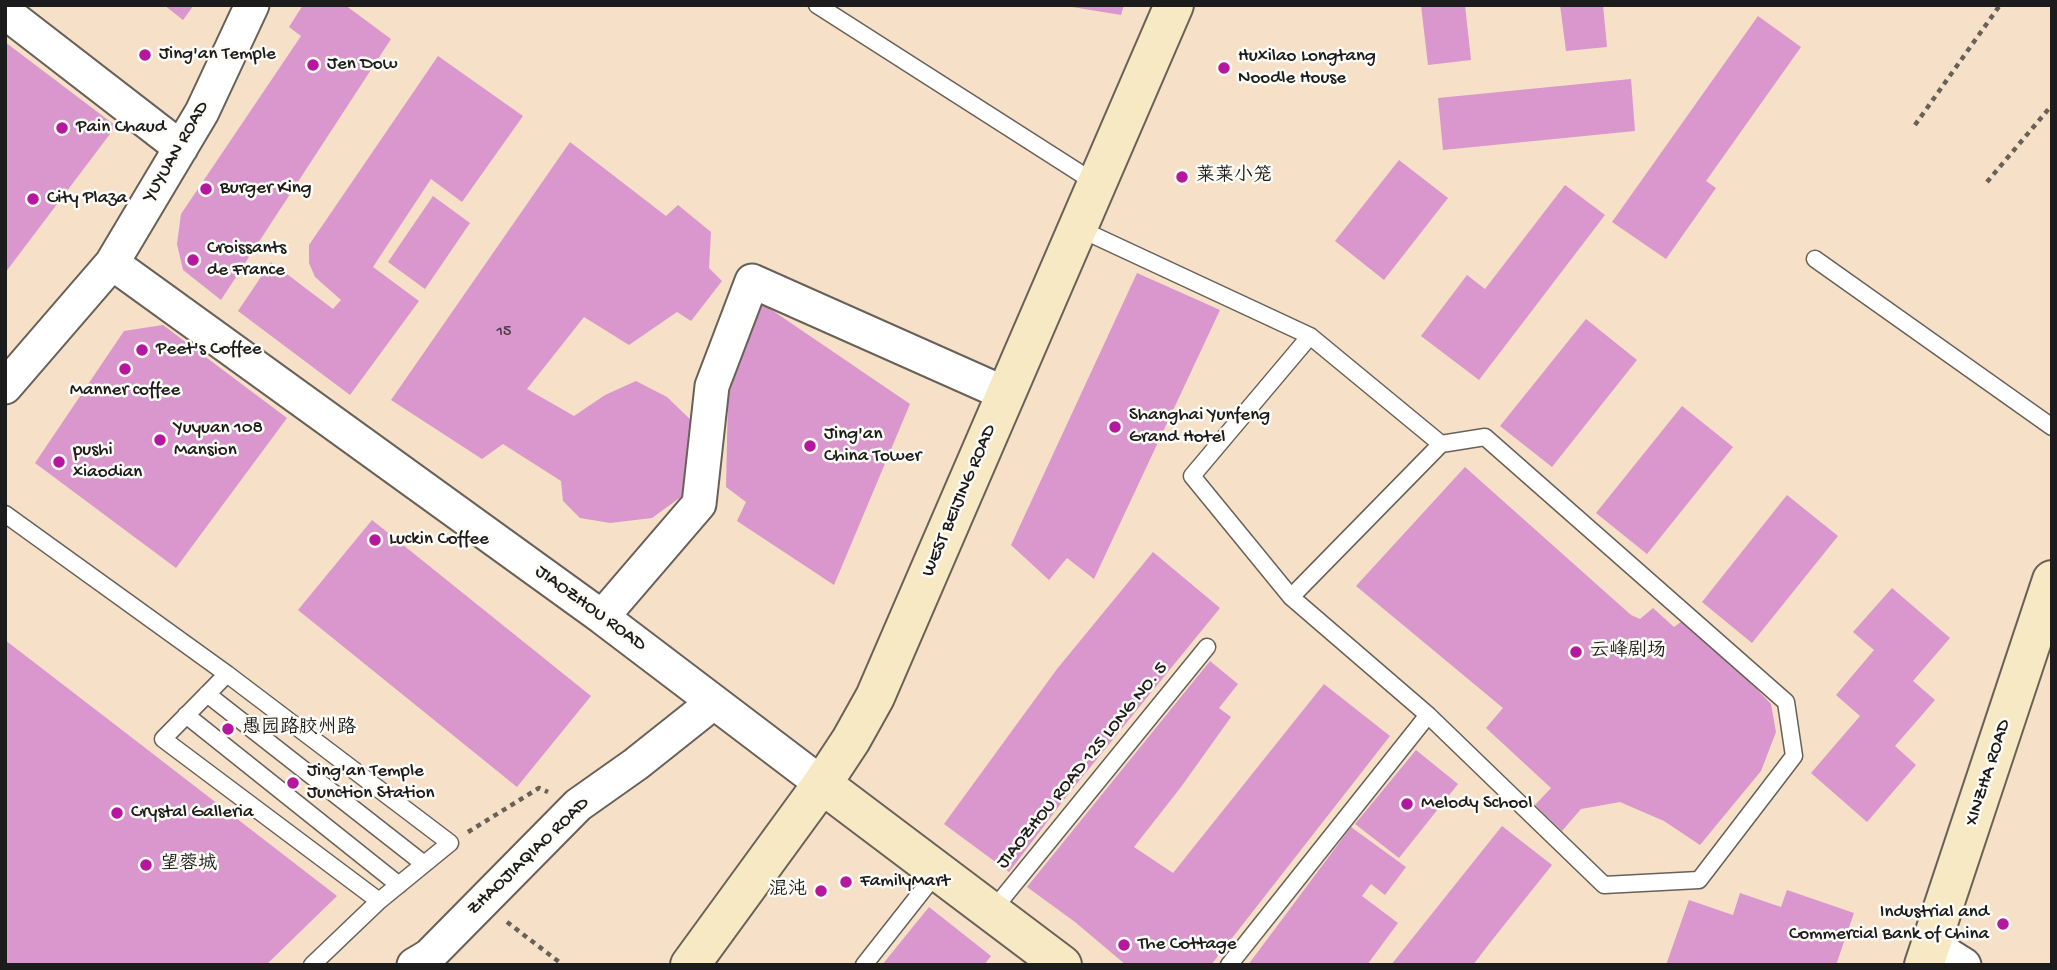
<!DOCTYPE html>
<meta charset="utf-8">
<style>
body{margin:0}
#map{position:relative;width:2057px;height:970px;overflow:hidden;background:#f6e0c8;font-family:"Gochi Hand",sans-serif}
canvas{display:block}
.frame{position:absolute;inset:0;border:7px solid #1c1c1c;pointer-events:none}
</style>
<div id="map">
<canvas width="2057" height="970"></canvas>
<div class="frame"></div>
</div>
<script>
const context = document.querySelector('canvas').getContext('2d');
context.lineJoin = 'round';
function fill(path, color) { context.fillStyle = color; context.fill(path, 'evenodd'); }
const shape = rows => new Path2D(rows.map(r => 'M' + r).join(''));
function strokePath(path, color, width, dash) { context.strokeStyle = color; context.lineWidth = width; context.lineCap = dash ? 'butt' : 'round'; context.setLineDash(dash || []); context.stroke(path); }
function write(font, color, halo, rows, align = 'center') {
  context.font = font + ' "Gochi Hand","LXGW WenKai TC",sans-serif'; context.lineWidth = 5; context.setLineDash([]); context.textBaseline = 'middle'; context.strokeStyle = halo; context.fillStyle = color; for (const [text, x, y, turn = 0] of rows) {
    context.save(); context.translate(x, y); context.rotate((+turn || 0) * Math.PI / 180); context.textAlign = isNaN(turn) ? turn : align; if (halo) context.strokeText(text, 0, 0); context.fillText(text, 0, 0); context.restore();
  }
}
const building = shape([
 [164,5,194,5,183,20],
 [303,5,345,5,391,39,221,300,183,270,177,244,181,214,301,36,289,27],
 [1060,5,1124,5,1121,15],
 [1421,5,1465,5,1471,60,1428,65],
 [1560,5,1603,5,1607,47,1566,51],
 [1758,16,1801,47,1706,181,1716,188,1666,259,1612,222],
 [5,42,116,126,5,273],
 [438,56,523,116,462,202,431,179,373,267,419,301,350,395,238,311,271,262,333,309,341,300,315,277,309,263,309,245],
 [1631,79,1635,131,1443,150,1438,98],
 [570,142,666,216,678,205,711,232,709,268,722,281,691,321,677,312,629,345,584,317,527,389,574,416,605,395,636,381,667,397,696,425,685,494,652,518,610,523,580,518,563,501,561,481,503,444,482,459,391,400],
 [1399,160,1448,198,1384,280,1335,241],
 [1565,185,1605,215,1479,380,1421,336,1467,275,1485,289],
 [433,196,470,223,425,289,388,262],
 [1137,273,1220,310,1094,579,1067,558,1049,580,1011,545],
 [760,302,910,404,834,585,737,521,746,502,726,487,728,397],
 [1586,319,1637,360,1552,467,1500,426],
 [163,325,287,418,176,568,35,463,124,331],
 [1682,406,1733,447,1647,554,1596,513],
 [1465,467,1631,615,1640,619,1653,608,1674,627,1682,621,1745,677,1771,704,1776,732,1761,771,1700,845,1664,821,1620,802,1581,809,1562,831,1535,805,1551,788,1486,728,1503,708,1356,586],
 [1787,495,1838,536,1752,643,1702,602],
 [372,520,591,696,517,787,298,610],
 [1153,552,1220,608,1066,797,1009,872,944,824,1057,669],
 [1892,588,1950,638,1913,681,1935,700,1895,746,1916,765,1867,822,1811,773,1860,716,1836,695,1874,650,1853,632],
 [5,640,122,730,337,896,266,965,5,965],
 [1210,661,1238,684,1219,708,1231,717,1181,787,1134,847,1173,873,1324,684,1390,736,1211,965,1126,965,1075,922,1027,887],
 [1416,750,1458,784,1399,858,1355,824],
 [1502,826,1552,865,1489,944,1473,965,1391,965],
 [1351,827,1406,867,1385,895,1371,884,1362,896,1398,923,1367,965,1248,965],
 [1787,890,1854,913,1836,965,1666,965,1689,900,1733,915,1740,893,1781,907],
 [929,907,991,956,984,965,882,965]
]);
const path = shape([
 [1915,125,2000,5],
 [1987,182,2052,105],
 [468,832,539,788,548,792],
 [507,922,563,965]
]);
const lane = shape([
 [817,5,1097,184],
 [1078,228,1310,336,1441,444,1291,597,1192,476,1310,336],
 [1815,259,2052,427],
 [5,514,227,674,450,843,379,901,312,965],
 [1291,597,1428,715,1604,885,1699,880,1794,756,1786,702,1485,437,1441,444],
 [227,674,163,739,379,901],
 [207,694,424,864],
 [186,715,399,885],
 [992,911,1207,647],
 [864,965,938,871],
 [1229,965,1428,715]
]);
const street = shape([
 [5,12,181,148],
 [112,263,602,617,822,784],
 [5,387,112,263,202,112,252,5],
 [602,617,699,504,712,386,752,281,1006,394],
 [1932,945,1964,965],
 [414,965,429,956,578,805,636,764,714,702]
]);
const secondary = shape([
 [822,784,1062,965],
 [690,965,822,784,851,740,875,697,1174,5],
 [1924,965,2052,580]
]);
const markers = [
 [145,55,7,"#b5179e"],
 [313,65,7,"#b5179e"],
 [1224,68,7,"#b5179e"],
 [62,128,7,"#b5179e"],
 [1182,177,7,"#b5179e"],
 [206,189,7,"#b5179e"],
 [33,199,7,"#b5179e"],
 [193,260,7,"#b5179e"],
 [142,350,7,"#b5179e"],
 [125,369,7,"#b5179e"],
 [1115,427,7,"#b5179e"],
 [160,440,7,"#b5179e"],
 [810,446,7,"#b5179e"],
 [59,462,7,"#b5179e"],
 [375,540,7,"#b5179e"],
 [1576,652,7,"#b5179e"],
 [228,729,7,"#b5179e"],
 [293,783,7,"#b5179e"],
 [1407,804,7,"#b5179e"],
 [117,813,7,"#b5179e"],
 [146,865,7,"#b5179e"],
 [846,882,7,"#b5179e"],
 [821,891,7,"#b5179e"],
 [2003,924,7,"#b5179e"],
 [1124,945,7,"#b5179e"]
];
const numberNames = [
 ["15",504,333]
];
const poiNames = [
 ["Jing'an Temple",159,55],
 ["Huxilao Longtang",1238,57],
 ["Noodle House",1238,79],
 ["Jen Dow",327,65],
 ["Pain Chaud",76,128],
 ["莱莱小笼",1196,177],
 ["Burger King",220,189],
 ["City Plaza",47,199],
 ["Croissants",207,249],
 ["de France",207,271],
 ["Peet's Coffee",156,350],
 ["Manner coffee",125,391,"center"],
 ["Shanghai Yunfeng",1129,416],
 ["Grand Hotel",1129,438],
 ["Yuyuan 108",174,429],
 ["Mansion",174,451],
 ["Jing'an",824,435],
 ["China Tower",824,457],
 ["pushi",73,451],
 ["xiaodian",73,473],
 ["Luckin Coffee",389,540],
 ["云峰剧场",1590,652],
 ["愚园路胶州路",242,729],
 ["Jing'an Temple",307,772],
 ["Junction Station",307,794],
 ["Melody School",1421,804],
 ["Crystal Galleria",131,813],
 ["望蓉城",160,865],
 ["FamilyMart",860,882],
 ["混沌",807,891,"right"],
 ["Industrial and",1989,913,"right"],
 ["Commercial Bank of China",1989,935,"right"],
 ["The Cottage",1138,945]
];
const streetNames = [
 ["YUYUAN ROAD",177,152,-60],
 ["WEST BEIJING ROAD",960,501,-67],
 ["JIAOZHOU ROAD",590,609,36],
 ["JIAOZHOU ROAD 125 LONG NO. 5",1083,766,-51],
 ["XINZHA ROAD",1989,773,-72],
 ["ZHAOJIAQIAO ROAD",529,857,-44]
];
fill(building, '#d997cd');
strokePath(lane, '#686158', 19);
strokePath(street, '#686158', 37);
strokePath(secondary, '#686158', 42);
strokePath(path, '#686158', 4.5, [5, 5]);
strokePath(lane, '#fff', 16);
strokePath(street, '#fff', 33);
strokePath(secondary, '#f6e9c3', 38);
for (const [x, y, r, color] of markers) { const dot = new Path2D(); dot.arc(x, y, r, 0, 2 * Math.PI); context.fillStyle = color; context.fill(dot); strokePath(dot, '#fdfcf7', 2.5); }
write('16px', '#4b3b48', null, numberNames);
write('19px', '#1c1c1c', '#fdfcf7', poiNames, 'left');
write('19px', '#1c1c1c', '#fdfcf7', streetNames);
</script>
